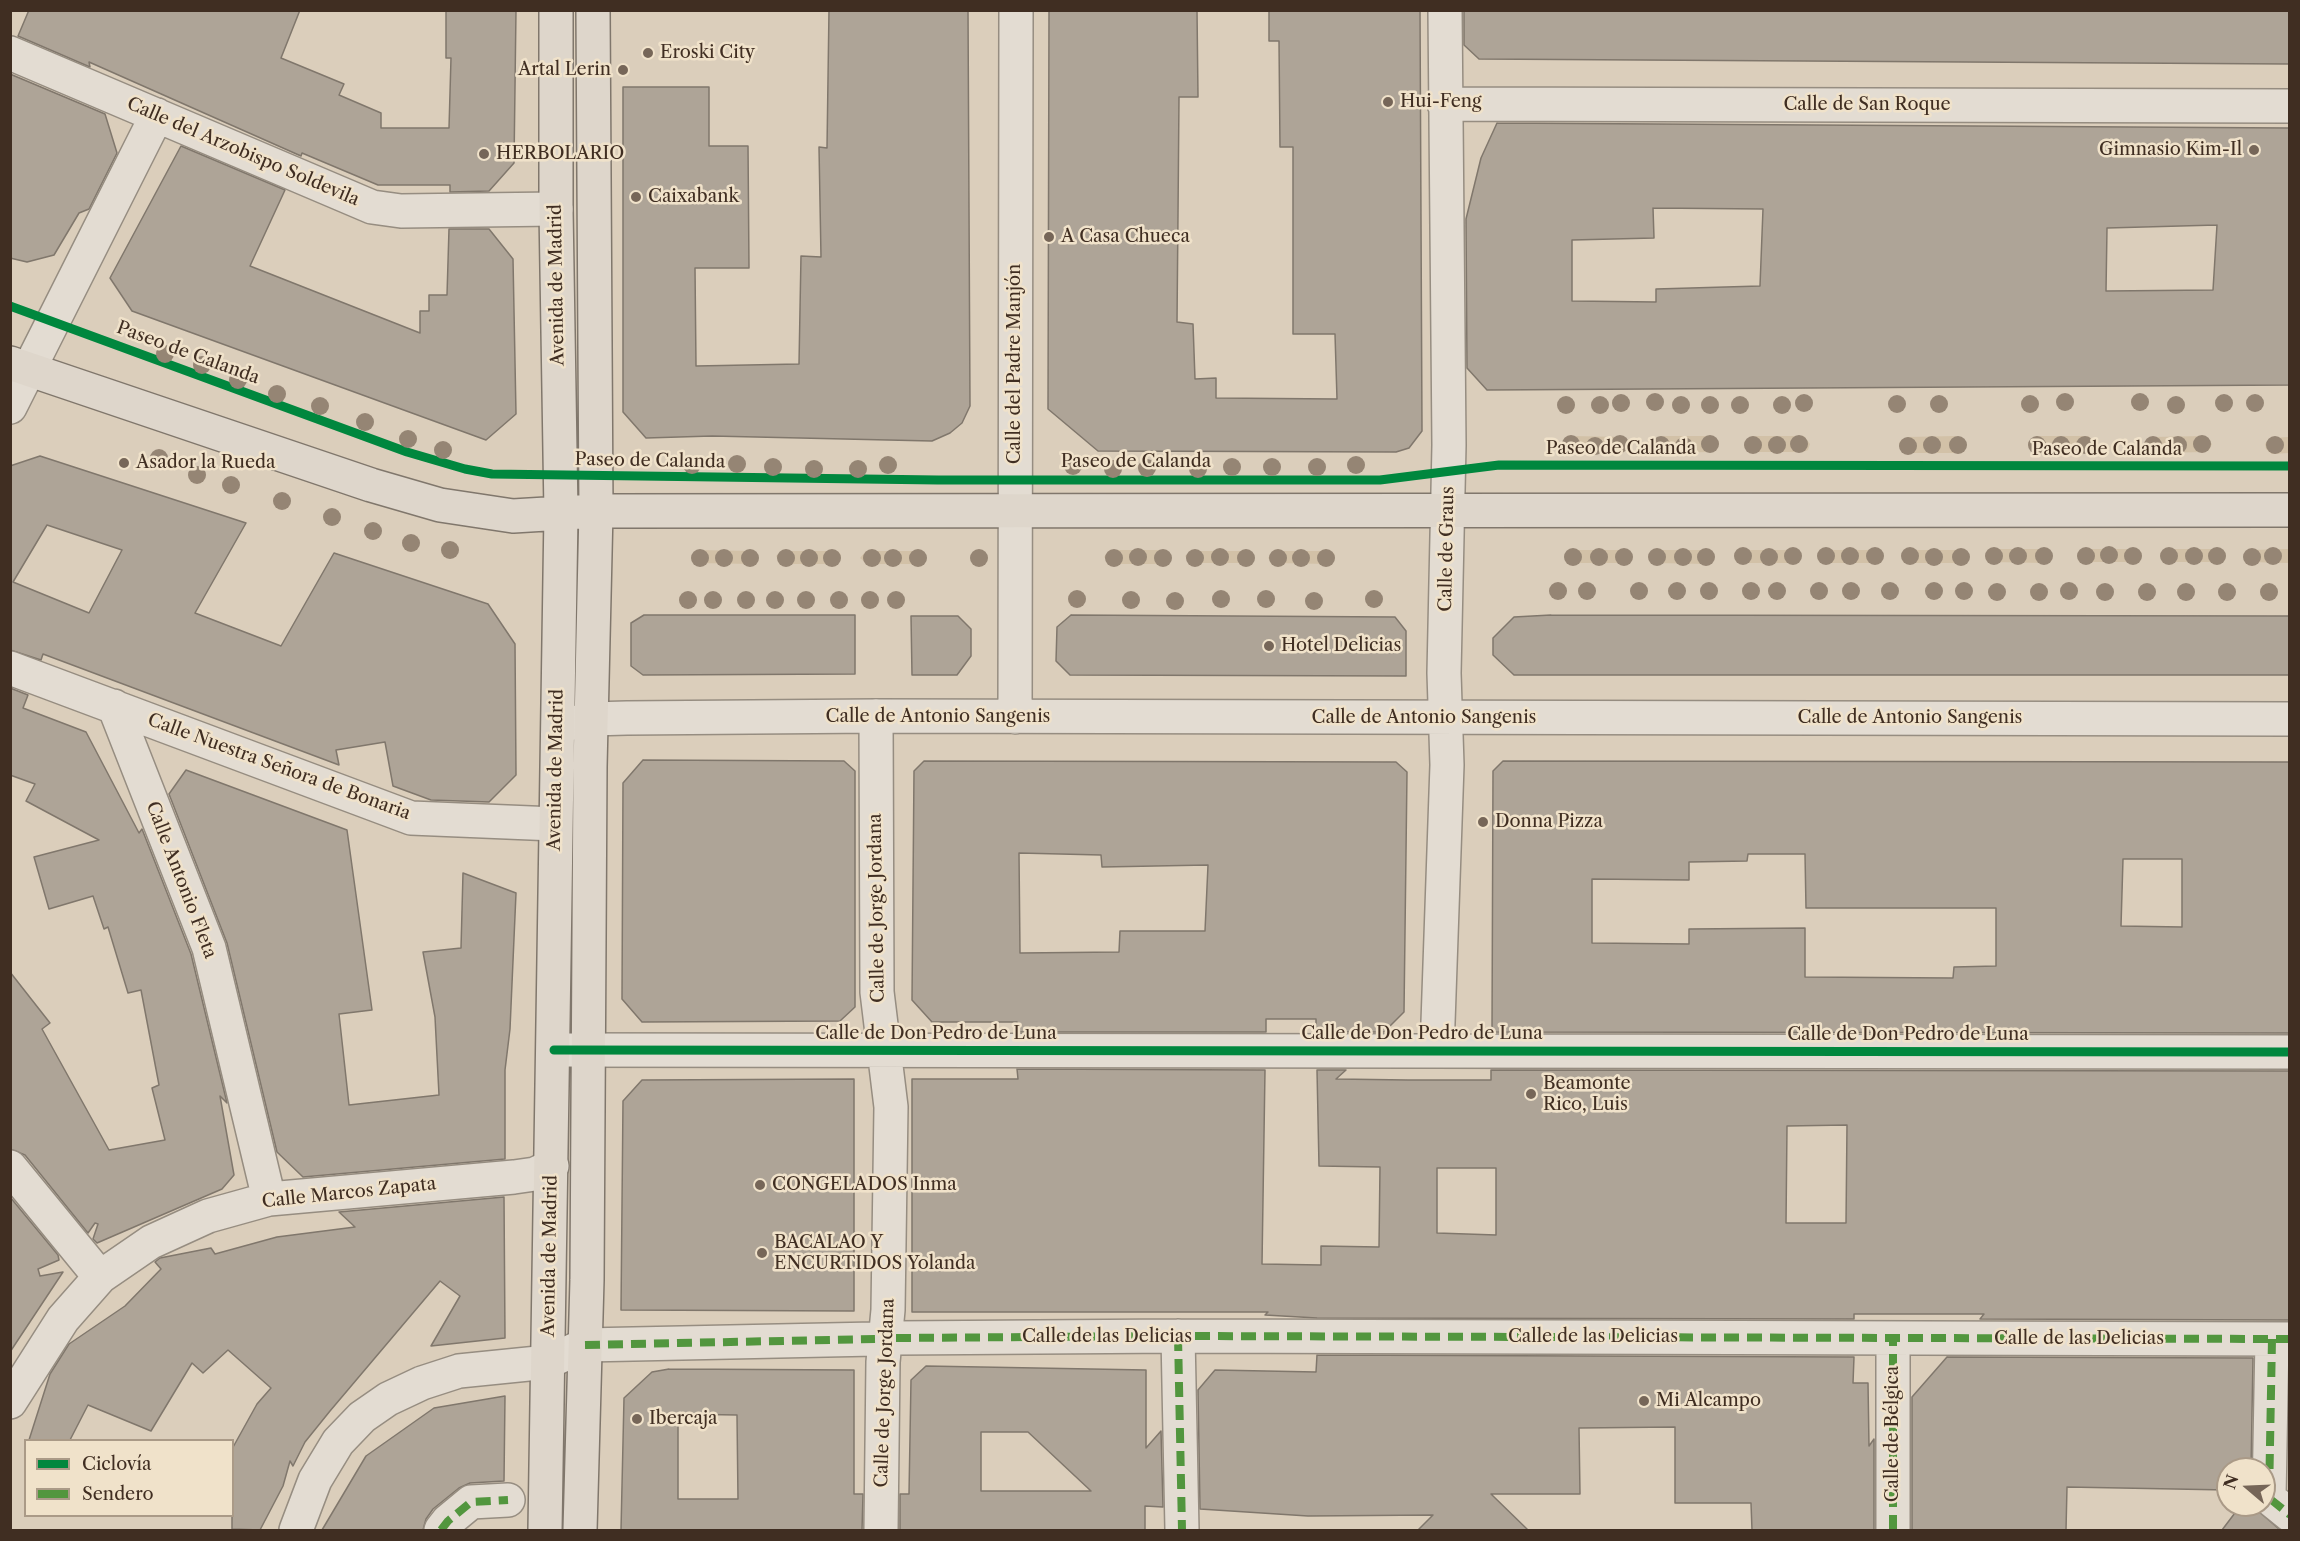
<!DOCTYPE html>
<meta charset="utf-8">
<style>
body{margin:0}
#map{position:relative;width:2300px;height:1541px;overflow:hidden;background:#dbcebb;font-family:"Libre Caslon Text",serif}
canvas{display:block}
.frame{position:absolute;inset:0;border:12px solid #402e22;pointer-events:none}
.legend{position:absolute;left:24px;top:1439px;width:210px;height:78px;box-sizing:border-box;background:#f0e2ca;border:2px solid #aa9a87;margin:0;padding:8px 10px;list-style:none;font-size:18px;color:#402e22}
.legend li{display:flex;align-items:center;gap:12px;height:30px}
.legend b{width:30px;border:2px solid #aa9a87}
.north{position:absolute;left:2216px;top:1457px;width:60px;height:60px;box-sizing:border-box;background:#f0e2ca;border:2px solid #aa9a87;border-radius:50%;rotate:289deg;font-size:16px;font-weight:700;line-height:24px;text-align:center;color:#402e22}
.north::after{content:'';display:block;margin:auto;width:21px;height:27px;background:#766658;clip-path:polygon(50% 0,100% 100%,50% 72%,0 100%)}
</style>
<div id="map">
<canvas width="2300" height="1541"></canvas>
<div class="frame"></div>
<ul class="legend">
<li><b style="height:8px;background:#00873e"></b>Ciclovía</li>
<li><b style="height:8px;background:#52963e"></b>Sendero</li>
</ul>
<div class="north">N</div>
</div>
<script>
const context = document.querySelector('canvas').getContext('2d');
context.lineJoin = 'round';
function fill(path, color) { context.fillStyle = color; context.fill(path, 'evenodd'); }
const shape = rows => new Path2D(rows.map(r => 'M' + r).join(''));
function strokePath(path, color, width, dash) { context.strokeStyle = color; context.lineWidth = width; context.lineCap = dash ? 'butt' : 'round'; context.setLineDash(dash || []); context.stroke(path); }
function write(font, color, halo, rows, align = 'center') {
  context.font = font + ' "Libre Caslon Text",serif'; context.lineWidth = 5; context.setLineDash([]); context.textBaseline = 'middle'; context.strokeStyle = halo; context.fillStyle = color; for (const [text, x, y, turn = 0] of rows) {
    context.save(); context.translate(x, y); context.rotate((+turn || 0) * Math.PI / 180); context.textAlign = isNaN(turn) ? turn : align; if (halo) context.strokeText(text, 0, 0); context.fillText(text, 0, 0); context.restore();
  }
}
const green = shape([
 [1571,436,1624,437,1629,442,1629,447,1622,452,1570,453,1564,446,1566,438],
 [1660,436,1712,436,1719,442,1718,447,1709,452,1660,453,1655,450,1653,443],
 [1752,436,1804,436,1810,444,1808,450,1803,452,1752,452,1744,445,1746,440],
 [1956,436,1965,442,1964,448,1958,453,1906,453,1899,446,1900,441,1907,437],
 [2036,436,2088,436,2092,439,2093,447,2087,452,2032,452,2028,443],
 [2205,436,2212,444,2209,450,2205,452,2155,453,2148,451,2146,446,2147,440,2153,437],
 [2289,437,2289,453,2272,454,2266,449,2265,444,2270,438],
 [1992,549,2046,549,2051,557,2045,563,1991,562,1986,555],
 [2083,549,2136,549,2141,552,2142,557,2137,562,2082,562,2077,555],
 [2167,549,2221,549,2225,552,2226,557,2221,562,2165,562,2161,558,2161,552],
 [2289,549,2289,563,2249,562,2245,559,2245,553,2250,550],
 [697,550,753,551,757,556,752,564,696,563,692,556],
 [1110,550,1163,550,1169,557,1164,564,1110,564,1104,557],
 [1571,550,1625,550,1631,558,1626,563,1572,563,1566,558],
 [1655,550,1709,550,1714,558,1708,564,1654,563,1649,556],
 [1741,550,1796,550,1800,557,1795,563,1739,563,1735,555],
 [1824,550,1877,550,1882,553,1883,558,1878,563,1823,563,1818,555],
 [1908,550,1962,550,1968,556,1961,563,1907,563,1903,556],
 [782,551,836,551,840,553,841,559,834,564,781,564,776,556],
 [866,551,920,551,924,553,925,559,918,564,867,564,860,558],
 [1191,551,1247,551,1252,553,1253,559,1247,563,1190,563,1185,556],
 [1274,551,1329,551,1334,553,1335,558,1330,564,1273,563,1268,558]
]);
const building = shape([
 [29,10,300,10,281,58,344,84,339,95,381,113,381,128,449,128,451,58,446,58,446,10,516,10,514,163,489,191,450,192,450,185,378,185,302,153,301,156,89,62,90,67,18,36,29,10],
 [829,10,968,10,970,406,962,423,950,433,932,441,712,436,646,438,623,412,623,87,709,87,709,146,748,146,749,268,695,268,696,366,799,364,801,256,821,257,819,147,827,148,829,10],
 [1049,10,1197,10,1198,97,1179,97,1178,214,1177,322,1193,324,1195,379,1216,378,1216,398,1337,399,1335,334,1293,334,1293,147,1280,147,1279,41,1269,41,1269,10,1420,10,1422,431,1409,448,1396,452,1098,451,1048,409,1049,10],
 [1464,10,2289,10,2289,64,1479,59,1464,45,1464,10],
 [10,74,105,114,117,153,89,209,79,213,54,255,27,262,10,258,10,74],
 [1497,123,2289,128,2289,385,1487,390,1467,368,1466,219,1481,158,1497,123],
 [1653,208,1763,209,1760,286,1656,289,1656,302,1572,301,1572,240,1654,238,1653,208],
 [2217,225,2213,290,2106,291,2107,228,2217,225],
 [181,146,285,190,250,266,420,333,420,311,429,311,429,295,447,295,449,229,489,229,513,259,516,414,486,440,132,311,110,278,181,146],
 [40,456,246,523,195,613,281,646,334,553,488,604,515,644,516,775,489,802,431,800,393,786,385,742,336,750,339,765,43,654,41,660,10,650,10,466,40,456],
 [47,525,122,550,89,613,13,582,47,525],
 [644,615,855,615,855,674,643,675,631,666,631,623,644,615],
 [1071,615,1395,617,1406,631,1406,676,1070,675,1056,661,1057,627,1071,615],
 [1551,615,2289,616,2289,675,1514,675,1493,655,1493,638,1514,617,1551,615],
 [911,616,958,616,971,629,971,656,957,675,912,675,911,616],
 [10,688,28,695,23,708,86,732,139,833,142,829,191,954,227,1103,220,1096,234,1175,222,1189,97,1243,93,1239,98,1224,95,1223,88,1233,25,1155,10,1149,10,972,50,1023,42,1029,109,1150,165,1140,152,1088,159,1085,141,990,128,993,108,927,104,929,93,896,49,909,34,857,99,840,26,801,35,784,10,775,10,688],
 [643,760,844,761,855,771,855,1007,840,1021,642,1022,622,999,623,783,643,760],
 [924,761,1396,762,1407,772,1404,1012,1384,1032,1316,1032,1316,1019,1266,1019,1266,1032,1017,1032,1017,1022,932,1022,912,1000,914,771,924,761],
 [1019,853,1101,855,1102,867,1208,865,1205,931,1120,931,1119,952,1020,953,1019,853],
 [1503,761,2289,762,2289,1033,1492,1032,1493,771,1503,761],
 [1748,854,1805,854,1806,908,1996,908,1996,966,1954,967,1953,978,1805,977,1805,928,1689,929,1689,944,1592,943,1592,879,1689,880,1689,862,1747,861,1748,854],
 [2123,859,2182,859,2182,927,2121,926,2123,859],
 [186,770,347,830,372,1010,339,1014,349,1105,439,1095,435,1017,423,952,461,948,463,873,516,893,510,1029,505,1070,505,1159,303,1177,277,1152,227,943,169,794,186,770],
 [1017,1069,1265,1070,1262,1264,1321,1265,1321,1246,1379,1247,1380,1167,1319,1166,1317,1070,1346,1070,1336,1079,1408,1080,1491,1080,1491,1070,2289,1071,2289,1320,1980,1319,1984,1314,1854,1314,1854,1319,1317,1318,1265,1315,1268,1312,912,1312,912,1079,1018,1079,1017,1069],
 [1847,1125,1846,1223,1786,1223,1787,1126,1847,1125],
 [1437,1168,1496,1168,1496,1235,1437,1233,1437,1168],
 [854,1079,854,1311,621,1310,623,1101,642,1080,854,1079],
 [10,1197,58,1255,59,1260,38,1269,40,1276,63,1272,10,1352,10,1197],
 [504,1197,505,1338,431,1346,460,1296,440,1281,330,1411,305,1442,293,1466,290,1461,283,1486,260,1530,232,1529,232,1449,257,1404,271,1388,228,1350,203,1373,192,1363,151,1431,88,1405,70,1440,29,1440,50,1374,69,1344,125,1306,161,1269,155,1262,160,1258,211,1248,215,1254,277,1237,355,1227,339,1212,504,1197],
 [1317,1355,1854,1357,1853,1383,1868,1383,1869,1446,1874,1439,1874,1530,1752,1530,1751,1503,1675,1503,1675,1427,1579,1428,1580,1494,1491,1494,1528,1530,1418,1530,1433,1515,1308,1516,1200,1509,1198,1390,1215,1370,1316,1372,1317,1355],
 [1947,1357,2253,1358,2251,1469,2228,1469,2228,1490,2067,1487,2066,1530,1912,1530,1912,1397,1947,1357],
 [926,1366,1146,1370,1146,1448,1161,1431,1163,1507,1145,1506,1145,1530,900,1530,900,1494,909,1494,911,1380,926,1366],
 [981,1432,1028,1432,1091,1491,981,1491,981,1432],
 [669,1369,854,1370,854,1494,863,1494,862,1530,621,1530,624,1398,652,1372,669,1369],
 [678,1414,737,1415,738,1499,678,1499,678,1414],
 [505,1396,504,1481,470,1483,459,1488,433,1509,426,1519,423,1530,322,1530,366,1456,434,1408,505,1396],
 [2241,1505,2252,1505,2280,1530,2222,1530,2241,1505]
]);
const minor = shape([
 [10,53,372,207,401,211,556,209],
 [1444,104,2290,106],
 [10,407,157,115],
 [10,668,411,818,555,824],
 [114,706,209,948,269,1199],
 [876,716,877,992,891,1107,888,1310,883,1362,881,1530],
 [1015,717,1016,10],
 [564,725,591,719,627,718,876,716,2290,719],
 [554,1050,2290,1052],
 [1437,1051,1447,765,1444,673,1449,445,1445,10],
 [10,1167,100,1277],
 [1178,1336,1182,1530],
 [896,1338,1178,1336,2290,1339],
 [2272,1339,2269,1498,2290,1515],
 [10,1402,63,1319,100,1277,151,1242,208,1216,269,1199,514,1177,535,1174,552,1166],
 [296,1530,315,1480,338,1442,362,1417,388,1399,422,1383,459,1371,548,1362,585,1345,875,1339],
 [441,1530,448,1521,471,1502,508,1500],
 [1893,1530,1893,1338]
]);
const major = shape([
 [10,363,371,485,440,505,513,516,596,511,2290,510],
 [545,1530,561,513,556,209,556,10],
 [580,1530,587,1280,590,767,596,511,593,10]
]);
const quiet = shape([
 [1178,1336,1182,1530],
 [896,1338,1178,1336,2290,1339],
 [2272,1339,2269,1498,2290,1515],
 [585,1345,875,1339],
 [441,1530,448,1521,471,1502,508,1500],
 [1893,1530,1893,1338]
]);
const cycleway = shape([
 [10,306,407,452,465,469,492,474,938,480,1380,480,1499,465,2290,466],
 [554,1050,2290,1052]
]);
const trees = [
 [165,354],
 [202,365],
 [238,380],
 [277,394],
 [1655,402],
 [2065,402],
 [2140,402],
 [1621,403],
 [1804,403],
 [2224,403],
 [2255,403],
 [1897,404],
 [1939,404],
 [2030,404],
 [1566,405],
 [1600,405],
 [1681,405],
 [1710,405],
 [1740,405],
 [1782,405],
 [2176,405],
 [320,406],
 [365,422],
 [408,439],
 [1571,444],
 [1620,444],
 [1710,444],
 [1799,444],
 [2202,444],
 [1661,445],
 [1753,445],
 [1777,445],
 [1932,445],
 [1958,445],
 [2037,445],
 [2061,445],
 [2085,445],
 [2153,445],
 [2178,445],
 [2275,445],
 [1595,446],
 [1684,446],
 [1908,446],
 [443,450],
 [159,458],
 [737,464],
 [692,465],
 [888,465],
 [1356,465],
 [1073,466],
 [773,467],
 [1232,467],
 [1272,467],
 [1317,467],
 [1147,468],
 [814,469],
 [858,469],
 [1113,469],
 [1198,469],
 [197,475],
 [231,485],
 [282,501],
 [332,517],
 [373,531],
 [411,543],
 [450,550],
 [2109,555],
 [1743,556],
 [1793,556],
 [1826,556],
 [1850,556],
 [1875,556],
 [1910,556],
 [1994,556],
 [2018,556],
 [2044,556],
 [2086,556],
 [2133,556],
 [2169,556],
 [2194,556],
 [2217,556],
 [2273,556],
 [1138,557],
 [1220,557],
 [1573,557],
 [1599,557],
 [1624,557],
 [1657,557],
 [1683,557],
 [1706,557],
 [1769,557],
 [1934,557],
 [1961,557],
 [2252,557],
 [700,558],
 [724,558],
 [750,558],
 [786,558],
 [809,558],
 [832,558],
 [872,558],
 [893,558],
 [918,558],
 [979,558],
 [1114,558],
 [1163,558],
 [1195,558],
 [1246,558],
 [1278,558],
 [1301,558],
 [1326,558],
 [1558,591],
 [1587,591],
 [1639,591],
 [1677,591],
 [1709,591],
 [1751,591],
 [1777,591],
 [1819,591],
 [1851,591],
 [1890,591],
 [1934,591],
 [1964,591],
 [2069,591],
 [1997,592],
 [2039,592],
 [2105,592],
 [2147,592],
 [2186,592],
 [2227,592],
 [2269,592],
 [1077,599],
 [1221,599],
 [1266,599],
 [1374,599],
 [688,600],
 [713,600],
 [746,600],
 [775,600],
 [806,600],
 [839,600],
 [870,600],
 [896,600],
 [1131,600],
 [1175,601],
 [1314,601]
];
const markers = [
 [648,53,6,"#766658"],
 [623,70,6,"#766658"],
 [1388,102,6,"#766658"],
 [2254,150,6,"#766658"],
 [484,154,6,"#766658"],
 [636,197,6,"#766658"],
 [1049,237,6,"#766658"],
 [124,463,6,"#766658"],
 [1269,646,6,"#766658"],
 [1483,822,6,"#766658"],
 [1531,1094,6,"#766658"],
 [760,1185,6,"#766658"],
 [762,1253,6,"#766658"],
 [1644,1401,6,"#766658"],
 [637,1419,6,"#766658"]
];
const poiNames = [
 ["Eroski City",660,53],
 ["Artal Lerin",611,70,"right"],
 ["Hui-Feng",1400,102],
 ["Gimnasio Kim-Il",2242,150,"right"],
 ["HERBOLARIO",496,154],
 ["Caixabank",648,197],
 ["A Casa Chueca",1061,237],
 ["Asador la Rueda",136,463],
 ["Hotel Delicias",1281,646],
 ["Donna Pizza",1495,822],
 ["Beamonte",1543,1084],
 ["Rico, Luis",1543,1105],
 ["CONGELADOS Inma",772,1185],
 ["BACALAO Y",774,1243],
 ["ENCURTIDOS Yolanda",774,1264],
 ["Mi Alcampo",1656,1401],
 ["Ibercaja",649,1419]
];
const streetNames = [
 ["Calle de San Roque",1867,105],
 ["Calle del Arzobispo Soldevila",243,152,23],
 ["Avenida de Madrid",557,285,-91],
 ["Paseo de Calanda",188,353,20],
 ["Calle del Padre Manjón",1015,364,-90],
 ["Paseo de Calanda",1621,449],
 ["Paseo de Calanda",2107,450],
 ["Paseo de Calanda",650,461,1],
 ["Paseo de Calanda",1136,462],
 ["Calle de Graus",1447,549,-89],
 ["Calle de Antonio Sangenis",938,717],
 ["Calle de Antonio Sangenis",1424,718],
 ["Calle de Antonio Sangenis",1910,718],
 ["Calle Nuestra Señora de Bonaria",279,767,20],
 ["Avenida de Madrid",556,770,-89],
 ["Calle Antonio Fleta",181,880,69],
 ["Calle de Jorge Jordana",877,908,-91],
 ["Calle de Don Pedro de Luna",936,1034],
 ["Calle de Don Pedro de Luna",1422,1034],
 ["Calle de Don Pedro de Luna",1908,1035],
 ["Calle Marcos Zapata",349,1193,-6],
 ["Avenida de Madrid",550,1256,-89],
 ["Calle de las Delicias",1107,1337],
 ["Calle de las Delicias",1593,1337],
 ["Calle de las Delicias",2079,1339],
 ["Calle de Jorge Jordana",885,1393,-88],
 ["Calle de Bélgica",1893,1434,-90]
];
fill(green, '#d2c1a7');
fill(building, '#aea497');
strokePath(building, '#80776c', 1.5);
strokePath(minor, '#968d81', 36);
strokePath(major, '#80776c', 36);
strokePath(minor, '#e3dcd2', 33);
strokePath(major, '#ded6cb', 33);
strokePath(quiet, '#52963e', 8, [15, 8]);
strokePath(cycleway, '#00873e', 9);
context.fillStyle = '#958574';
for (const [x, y] of trees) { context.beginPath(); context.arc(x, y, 9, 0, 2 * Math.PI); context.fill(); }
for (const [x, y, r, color] of markers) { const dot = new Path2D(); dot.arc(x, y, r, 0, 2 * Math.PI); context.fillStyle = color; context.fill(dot); strokePath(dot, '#f0e2ca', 2); }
write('18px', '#402e22', '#f0e2ca', poiNames, 'left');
write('18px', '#402e22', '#f0e2ca', streetNames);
</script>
